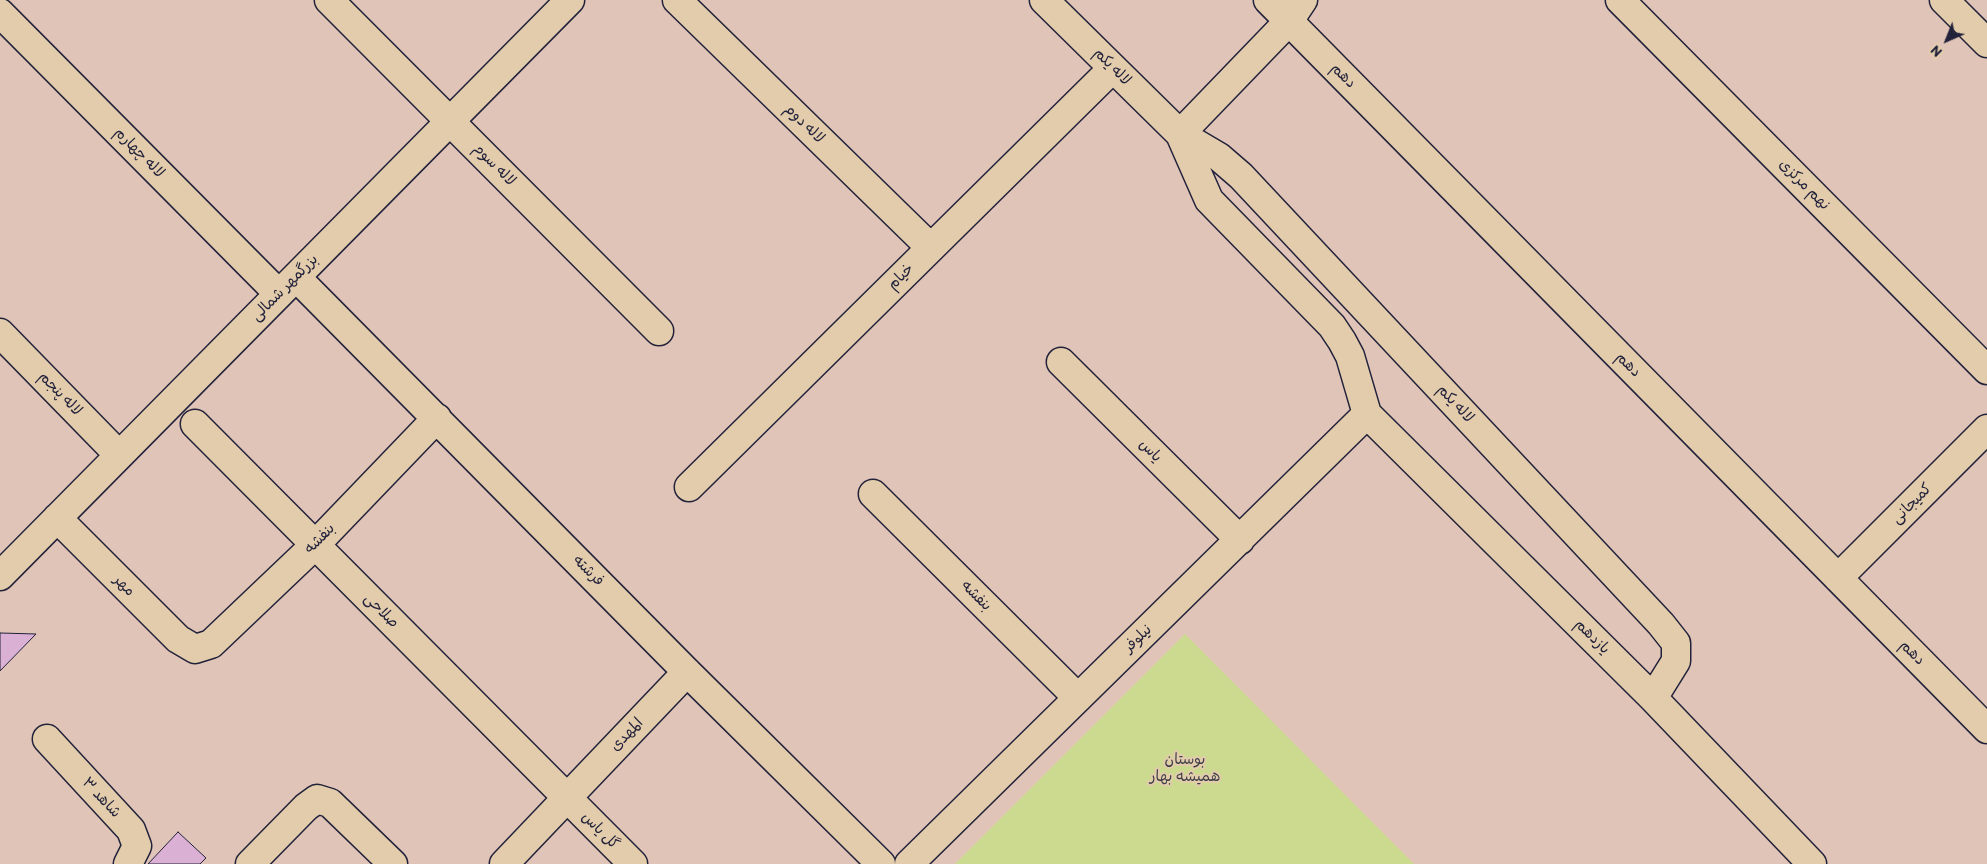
<!DOCTYPE html>
<meta charset="utf-8">
<style>
body{margin:0}
#map{position:relative;width:1987px;height:864px;overflow:hidden;background:#e1c4b8;font-family:Itim,sans-serif}
canvas{display:block}
.north{position:absolute;left:1922px;top:15px;width:50px;height:50px;-webkit-text-stroke:4px #e3ccac;paint-order:stroke;rotate:224deg;font-size:14px;font-weight:700;line-height:20px;text-align:center;color:#22223b}
.north::after{content:'';display:block;margin:auto;width:18px;height:22px;background:#22223b;clip-path:polygon(50% 0,100% 100%,50% 72%,0 100%)}
</style>
<div id="map">
<canvas width="1987" height="864"></canvas>
<div class="north">N</div>
</div>
<script>
const context = document.querySelector('canvas').getContext('2d');
context.lineJoin = 'round';
function fill(path, color) { context.fillStyle = color; context.fill(path, 'evenodd'); }
const shape = rows => new Path2D(rows.map(r => 'M' + r).join(''));
function strokePath(path, color, width, dash) { context.strokeStyle = color; context.lineWidth = width; context.lineCap = dash ? 'butt' : 'round'; context.setLineDash(dash || []); context.stroke(path); }
function write(font, color, halo, rows, align = 'center') {
  context.font = font + ' Itim,"Playpen Sans Arabic",sans-serif'; context.lineWidth = 4; context.setLineDash([]); context.textBaseline = 'middle'; context.strokeStyle = halo; context.fillStyle = color; for (const [text, x, y, turn = 0] of rows) {
    context.save(); context.translate(x, y); context.rotate((+turn || 0) * Math.PI / 180); context.textAlign = isNaN(turn) ? turn : align; if (halo) context.strokeText(text, 0, 0); context.fillText(text, 0, 0); context.restore();
  }
}
const green = shape([
 [1185,634,1414,864,955,864]
]);
const building = shape([
 [0,633,36,634,0,671,0,633],
 [178,832,206,858,200,864,148,864,178,832]
]);
const minor = shape([
 [329,0,659,331],
 [677,0,931,248],
 [1044,0,1180,134,1219,157,1241,176,1661,624,1676,643,1676,661,1653,698],
 [1268,0,1987,729],
 [1620,0,1987,370],
 [1944,0,1987,43],
 [0,13,279,294],
 [1180,134,1209,200,1332,326,1342,341,1350,356,1367,414,1653,698,1812,864],
 [1180,134,1289,21,1303,0],
 [296,277,687,672,881,864],
 [0,333,119,455],
 [1061,362,1240,540],
 [195,424,633,864],
 [689,487,1113,68],
 [873,494,1078,698],
 [57,518,178,639,195,649,211,644,315,545,437,418],
 [0,576,570,0],
 [1838,578,1987,429],
 [47,739,131,830,137,846,128,864],
 [250,864,306,807,317,799,330,803,393,864],
 [504,864,687,672],
 [909,864,1367,414]
]);
const streetNames = [
 ["لاله یکم",1112,67,45],
 ["دهم",1343,76,45],
 ["لاله دوم",804,124,44],
 ["لاله چهارم",139,153,45],
 ["لاله سوم",494,165,45],
 ["نهم مرکزی",1804,185,45],
 ["خیام",901,277,-45],
 ["بزرگمهر شمالی",285,288,-45],
 ["دهم",1628,365,45],
 ["لاله پنجم",60,394,46],
 ["لاله یکم",1455,404,47],
 ["یاس",1150,451,45],
 ["کمیجانی",1912,504,-45],
 ["بنفشه",320,539,-45],
 ["فرشته",588,571,45],
 ["مهر",124,586,45],
 ["بنفشه",976,596,45],
 ["صلاحی",381,611,45],
 ["یازدهم",1592,637,45],
 ["نیلوفر",1138,639,-44],
 ["دهم",1912,653,45],
 ["المهدی",627,735,-46],
 ["شاهد ۳",101,798,47],
 ["گل یاس",600,831,45]
];
const parkNames = [
 ["بوستان",1185,760],
 ["همیشه بهار",1185,777]
];
fill(green, '#cbda8e');
fill(building, '#dbb0d5');
strokePath(building, '#22223b', 1);
strokePath(minor, '#22223b', 31);
strokePath(minor, '#e3ccac', 28);
write('15px', '#22223b', '#e3ccac', streetNames);
write('15px', '#3b3e47', '#e3ccac', parkNames);
</script>
